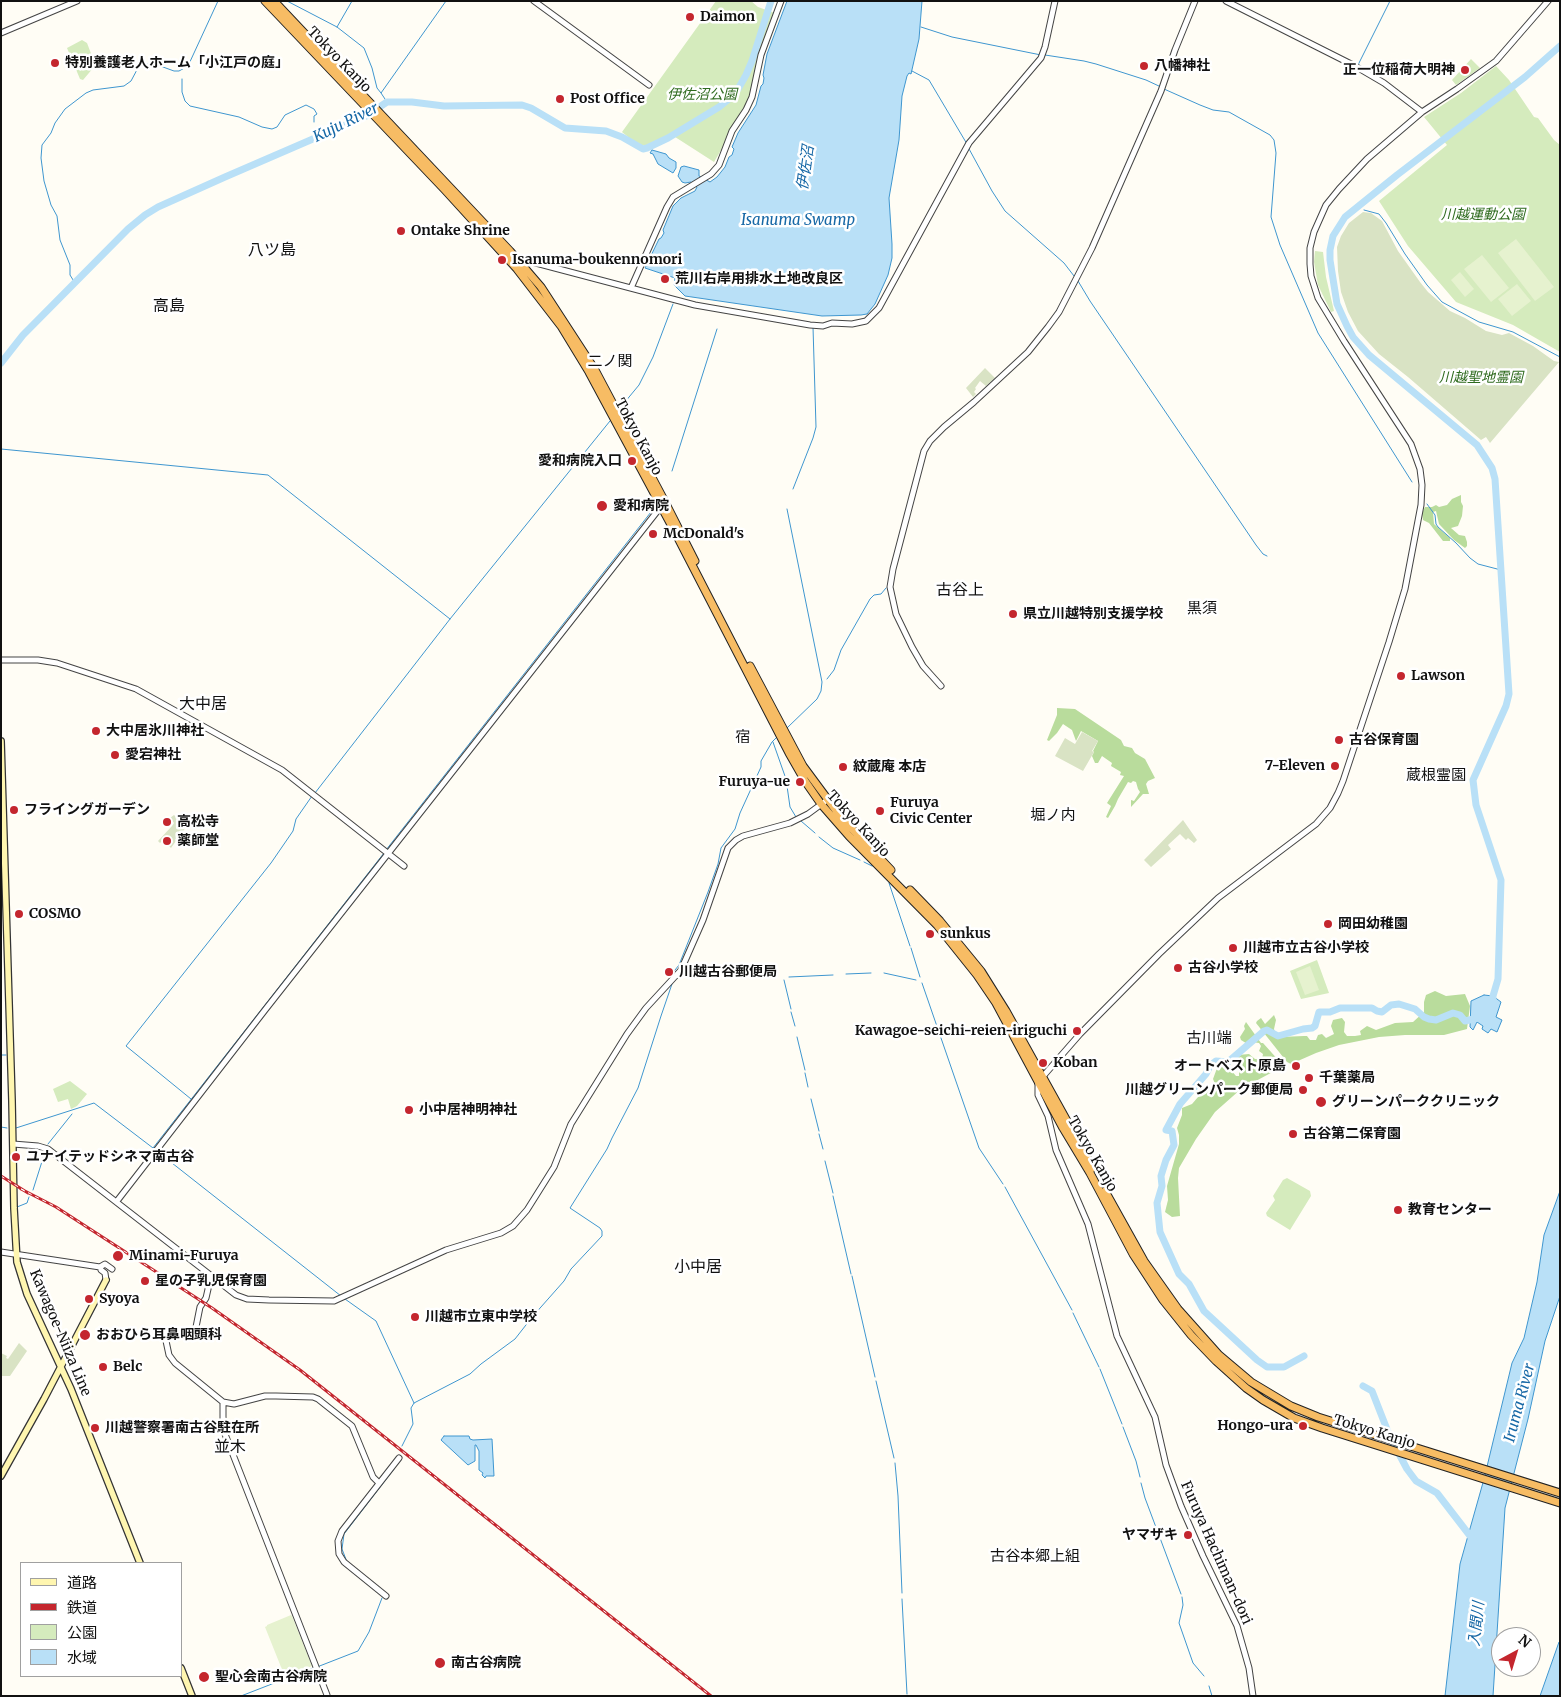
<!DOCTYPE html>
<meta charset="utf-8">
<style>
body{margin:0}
#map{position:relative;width:1561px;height:1697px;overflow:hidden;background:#fffdf5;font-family:Merriweather,"Noto Sans JP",serif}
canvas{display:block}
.frame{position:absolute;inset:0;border:2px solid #111;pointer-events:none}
.legend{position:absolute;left:20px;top:1562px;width:162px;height:115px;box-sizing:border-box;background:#fff;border:1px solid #a0a0a0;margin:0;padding:6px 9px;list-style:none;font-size:15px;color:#111}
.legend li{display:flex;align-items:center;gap:10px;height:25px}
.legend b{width:25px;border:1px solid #a0a0a0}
.north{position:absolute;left:1491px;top:1627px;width:50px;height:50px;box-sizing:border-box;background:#fff;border:1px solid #a0a0a0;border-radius:50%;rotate:39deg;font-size:14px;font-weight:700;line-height:20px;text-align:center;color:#111}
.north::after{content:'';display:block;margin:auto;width:18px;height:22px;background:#c4262e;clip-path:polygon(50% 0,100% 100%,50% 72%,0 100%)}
</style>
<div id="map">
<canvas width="1561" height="1697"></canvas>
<div class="frame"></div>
<ul class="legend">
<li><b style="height:6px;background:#fff6b0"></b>道路</li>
<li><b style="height:6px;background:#c4262e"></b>鉄道</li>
<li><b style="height:14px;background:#d5ebbd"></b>公園</li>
<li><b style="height:14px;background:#b9e0f7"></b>水域</li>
</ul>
<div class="north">N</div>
</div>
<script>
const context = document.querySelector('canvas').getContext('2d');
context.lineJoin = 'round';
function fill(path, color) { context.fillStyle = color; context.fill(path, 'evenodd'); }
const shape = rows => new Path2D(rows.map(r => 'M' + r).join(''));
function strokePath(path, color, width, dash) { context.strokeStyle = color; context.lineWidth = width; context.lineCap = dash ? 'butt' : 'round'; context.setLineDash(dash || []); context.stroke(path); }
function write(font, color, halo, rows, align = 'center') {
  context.font = font + ' Merriweather,"Noto Sans JP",serif'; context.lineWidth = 5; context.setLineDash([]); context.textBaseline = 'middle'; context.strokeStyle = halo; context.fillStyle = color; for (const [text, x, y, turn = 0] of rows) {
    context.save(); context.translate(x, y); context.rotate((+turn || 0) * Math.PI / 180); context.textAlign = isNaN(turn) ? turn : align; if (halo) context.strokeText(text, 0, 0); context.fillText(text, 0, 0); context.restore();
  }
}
const green = shape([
 [716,1,751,1,758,7,775,13,752,95,745,110,714,162,672,135,648,145,639,146,622,132],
 [82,40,87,43,95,64,94,67,83,80,80,79,67,48],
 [1471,59,1480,68,1456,85,1452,80],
 [1496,66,1509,80,1534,117,1538,118,1554,140,1560,145,1560,352,1513,325,1456,302,1408,246,1379,201,1447,145,1424,117,1461,93],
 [1315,251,1323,252,1326,277,1334,311,1331,312,1318,285,1314,262],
 [1317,960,1329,993,1301,999,1290,971],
 [70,1081,87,1094,77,1106,71,1109,68,1099,58,1102,53,1089],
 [1287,1178,1310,1191,1311,1196,1290,1230,1267,1216,1266,1213,1275,1200,1273,1196,1283,1180]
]);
const forest = shape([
 [1461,495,1461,502,1463,506,1462,516,1458,526,1451,528,1459,535,1465,536,1467,542,1467,546,1465,548,1454,540,1439,524,1436,511,1433,512,1434,524,1450,538,1450,541,1443,541,1429,523,1423,520,1422,513,1425,507,1432,507,1436,505,1439,507,1447,505,1452,499],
 [1057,708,1075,709,1121,740,1124,746,1132,748,1135,753,1145,759,1155,778,1148,781,1146,784,1149,794,1143,794,1131,807,1131,800,1134,801,1140,792,1138,789,1136,782,1133,781,1131,783,1128,782,1118,799,1115,806,1108,818,1106,817,1111,806,1107,803,1124,776,1120,775,1121,772,1111,766,1112,763,1102,756,1098,763,1095,763,1092,756,1094,752,1093,751,1098,741,1081,731,1076,741,1072,730,1063,724,1057,733,1049,741,1047,740,1057,715],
 [1435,991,1446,996,1465,994,1470,1006,1467,1029,1444,1035,1405,1035,1379,1037,1339,1045,1316,1053,1291,1064,1287,1062,1256,1023,1257,1021,1261,1018,1265,1024,1274,1015,1276,1020,1274,1029,1275,1032,1280,1037,1304,1036,1307,1036,1310,1040,1316,1040,1318,1035,1322,1034,1326,1038,1334,1034,1331,1026,1333,1020,1342,1018,1345,1022,1344,1032,1347,1036,1355,1036,1361,1035,1360,1031,1367,1026,1376,1030,1395,1023,1413,1022,1424,1012,1424,1002,1426,995],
 [1246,1022,1261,1043,1263,1043,1280,1062,1280,1068,1241,1089,1215,1112,1196,1139,1179,1168,1178,1178,1180,1216,1172,1217,1165,1212,1168,1200,1167,1186,1179,1144,1179,1135,1177,1128,1182,1115,1182,1108,1192,1104,1205,1089,1215,1091,1216,1086,1213,1079,1220,1060,1224,1058,1227,1060,1231,1070,1236,1076,1239,1076,1239,1069,1233,1063,1238,1055,1249,1054,1255,1059,1262,1059,1263,1054,1259,1051,1261,1046,1259,1043,1252,1042,1249,1045,1241,1040,1240,1037,1245,1029,1244,1026]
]);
const cemetery = shape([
 [1363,212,1371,213,1382,221,1398,251,1420,282,1428,292,1450,311,1465,318,1486,331,1502,335,1509,333,1533,346,1554,361,1559,362,1490,443,1486,437,1481,440,1408,377,1379,354,1358,331,1348,312,1341,292,1338,271,1337,247,1341,236,1349,223],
 [985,368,995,378,986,386,980,381,975,388,976,389,974,392,976,394,973,397,966,388],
 [1082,732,1098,741,1092,751,1094,752,1083,771,1055,756,1065,738,1075,744],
 [174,815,186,827,171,848,169,846,173,842,167,836,160,843,158,841,172,826,174,823,170,818],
 [1183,820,1197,840,1194,843,1188,838,1186,840,1180,834,1168,845,1171,849,1151,867,1144,860],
 [19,1343,27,1351,10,1376,1,1376,1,1353,7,1356,6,1358,8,1359]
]);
const pitch = shape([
 [1516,239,1554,287,1535,301,1498,253],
 [1482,255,1509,288,1491,302,1464,269],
 [1460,272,1474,289,1465,297,1451,280],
 [1517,284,1531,301,1512,316,1498,299],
 [1310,966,1319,990,1305,995,1296,972],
 [291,1615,292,1616,312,1666,285,1677,265,1627,267,1626,267,1625]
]);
const water = shape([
 [787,1,922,1,919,39,911,74,909,73,907,76,902,96,899,140,889,198,892,244,892,258,888,275,875,304,867,314,861,315,822,316,685,296,674,285,675,278,645,268,659,239,661,238,664,233,663,230,673,206,681,198,695,191,697,187,691,182,685,183,682,182,678,176,681,167,684,166,699,170,699,176,710,182,717,177,725,167,729,157,732,155,734,149,732,147,738,133,756,105,761,86,763,84,764,78,763,75,767,54,787,1],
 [652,150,666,154,669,158,676,162,676,168,673,173,658,164,653,154,650,153,652,150],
 [1484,995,1493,996,1501,1002,1496,1017,1502,1020,1497,1032,1491,1029,1488,1033,1482,1029,1483,1026,1477,1022,1473,1030,1470,1027,1471,1001,1484,995],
 [1560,1191,1560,1296,1545,1341,1528,1419,1505,1508,1493,1696,1445,1696,1460,1564,1484,1479,1512,1363,1524,1338,1537,1282,1544,1235,1560,1191],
 [444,1436,469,1436,470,1439,473,1440,492,1439,494,1476,486,1476,485,1478,482,1475,483,1473,479,1470,479,1451,476,1445,475,1445,475,1461,468,1465,441,1440,444,1436],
 [1560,1641,1560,1696,1540,1696,1559,1642,1560,1641]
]);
const stream = shape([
 [287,1,337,27,364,48,372,68,377,88,381,93],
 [337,27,352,1],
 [921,27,952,37,1041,55],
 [1045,55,1084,61,1096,64,1146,80,1161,87],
 [1358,65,1390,1],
 [912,71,929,80,967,144],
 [182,79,182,92,185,101,190,106,239,117,262,127,272,129,277,127,285,115,306,105,314,109,317,114,314,116,314,122],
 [1164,89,1200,105,1213,110,1229,112,1270,135,1274,140,1276,153,1271,217,1280,245,1318,333,1412,482],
 [387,102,381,93,446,1],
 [968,147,992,191,1005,211,1064,263,1074,276],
 [1364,210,1379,214,1386,223,1405,254,1427,285,1442,302,1479,322,1513,332,1560,357],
 [1078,281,1090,301,1256,545,1263,554,1267,556],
 [75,283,70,275,70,265,60,240,57,216,51,205,44,181,41,158,42,145,51,133,55,123,65,109,86,93,93,90,124,86,131,81,139,66,143,64,152,63,174,71,179,71,188,66,218,1],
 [620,408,639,385,653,357,673,304],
 [1,449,268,475,450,619],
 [672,471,717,329],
 [793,489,813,438,816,427,813,327],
 [1427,504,1435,515,1436,524,1438,527,1456,543,1470,558,1478,564,1501,570],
 [827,679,834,670,841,650,870,599,874,595,881,594,886,588],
 [787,728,817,699,821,691,822,682,787,509],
 [773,742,786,779,790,807,796,817],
 [315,793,450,619,610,421],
 [801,821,815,833],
 [819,837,833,848,860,860],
 [386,850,651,512],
 [864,862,872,866],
 [1,876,2,907],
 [889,883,910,946],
 [911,948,920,977],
 [884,973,916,980],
 [846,974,871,973],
 [789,977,833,975],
 [672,978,671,975,679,965,708,892,718,864,721,848,735,829,740,813,761,767,761,761,772,742,778,736],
 [784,980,791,1009],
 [922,983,979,1148,1003,1184],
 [791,1012,795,1026],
 [797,1037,805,1070],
 [2,1055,6,1055],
 [805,1073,808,1087],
 [191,1099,126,1046,271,863,293,831,296,819,312,796],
 [811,1099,819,1131],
 [1,1127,7,1128],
 [16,1128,94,1103,153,1148],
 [819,1134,823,1149],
 [48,1144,72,1114],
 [153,1148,384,853],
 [158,1152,341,1296],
 [825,1161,833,1193],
 [1005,1187,1072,1310],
 [33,1190,45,1152],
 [833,1196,851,1274],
 [17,1207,27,1203,29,1197],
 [852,1276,875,1377],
 [345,1299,376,1321,414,1403],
 [1073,1313,1099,1367],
 [1100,1369,1122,1424],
 [876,1381,894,1458],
 [1123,1427,1136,1461,1140,1477],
 [402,1446,413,1424,411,1408,414,1403,470,1374,481,1364,515,1339,533,1316,564,1281,571,1269,602,1236,602,1231,600,1228,570,1208,607,1149,612,1138,638,1088,661,1016,673,981],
 [895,1463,898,1496,902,1593],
 [1141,1483,1145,1498,1181,1594],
 [347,1562,342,1549,344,1534,394,1469],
 [1182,1597,1183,1605,1179,1623,1193,1663,1204,1676],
 [902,1599,907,1694],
 [317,1667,358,1651,369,1632,382,1598],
 [1209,1686,1212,1696],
 [241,1696,313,1668]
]);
const river = shape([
 [1,363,23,335,128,229,145,215,158,207,225,177,366,116,387,102,412,102,444,106,522,105,531,108,565,128,606,131,622,137,643,149,647,148,668,138,719,107,730,98,738,89,746,75,752,61,771,1],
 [1493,1004,1493,996,1498,979,1501,880,1476,805,1473,780,1506,706,1509,694,1495,479,1492,468,1477,445,1369,355,1353,337,1347,326,1337,304,1330,260,1330,250,1333,236,1345,217,1397,175,1525,77,1560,46],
 [1304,1356,1284,1367,1267,1367,1257,1360,1204,1311,1189,1284,1179,1274,1160,1232,1157,1203,1162,1186,1161,1176,1166,1160,1174,1145,1172,1131,1166,1130,1180,1104,1206,1074,1210,1066,1216,1061,1228,1062,1264,1031,1267,1030,1278,1036,1303,1029,1312,1028,1315,1026,1319,1012,1330,1012,1340,1008,1372,1008,1377,1011,1382,1012,1391,1005,1399,1004,1415,1009,1424,1017,1429,1019,1436,1020,1453,1013,1460,1015,1465,1021,1478,1018],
 [1363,1386,1372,1391,1390,1437,1407,1469,1416,1481,1437,1493,1474,1541]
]);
const tertiary = shape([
 [534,1,649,85],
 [1226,1,1355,66,1384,83,1422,112],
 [1,33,77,1],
 [521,265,532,262,695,305,810,325,823,326,832,323,852,324,866,321,879,308,969,143,1041,58,1045,47,1055,1],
 [631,288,667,207,673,197,711,174,719,165,732,131,746,110,752,97,761,55,781,1],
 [1,660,38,660,57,663,136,689,282,770,404,866],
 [941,686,923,666,912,647,896,614,890,587,893,569,924,451,930,441,944,427,974,402,1028,352,1048,327,1059,312,1092,248,1161,91,1175,50,1195,1],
 [13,1144,38,1146,48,1149,236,1295,247,1299,269,1300,334,1301,446,1250,501,1233,513,1226,527,1210,554,1167,571,1124,627,1034,646,1008,681,970,703,920,728,848,736,840,743,836,790,823,808,814,827,800],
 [117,1201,265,1010,663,504],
 [1,1252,100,1267,105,1264,112,1269],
 [100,1267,101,1270,105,1273,106,1280],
 [194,1337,200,1307,206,1298,211,1276],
 [166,1341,169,1355,175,1363,223,1402,234,1404,265,1396,276,1396,313,1397,318,1399,352,1426,373,1477,379,1483],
 [223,1402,223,1429,327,1695],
 [386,1596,344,1562,339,1554,338,1541,342,1531,399,1458],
 [1253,1696,1249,1668,1237,1626,1203,1556,1181,1506,1166,1465,1155,1417,1117,1336,1088,1224,1056,1150,1048,1116,1038,1095,1038,1082,1080,1034,1159,954,1218,898,1316,824,1330,808,1338,793,1343,781,1389,642,1405,589,1421,505,1422,485,1420,469,1411,444,1344,341,1318,298,1311,276,1310,264,1310,248,1314,232,1326,205,1339,189,1367,159,1422,112,1457,89,1496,61,1548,1]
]);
const secondary = shape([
 [1,741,12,1101,14,1208,17,1262,27,1294,71,1389,140,1563],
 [1,1476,44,1399,106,1280],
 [181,1668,192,1696]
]);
const trunk = shape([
 [265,1,445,190,517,269,561,326,589,372,675,532,789,753,805,781,821,804,849,836,937,925,977,975,996,1003,1063,1128,1090,1173,1133,1254,1163,1300,1191,1335,1216,1361,1246,1388,1263,1400,1294,1418,1322,1428,1560,1503],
 [274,1,510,251,541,287,595,370,665,502,695,561],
 [750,666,803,766,840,816,891,870],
 [910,890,940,921,981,971,1006,1011,1093,1168],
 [1105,1191,1144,1261,1178,1309,1219,1355,1251,1382,1291,1406,1318,1417,1560,1493]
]);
const rail = shape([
 [1,1176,28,1193],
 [21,1189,56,1207,212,1308,300,1370,711,1696]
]);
const markers = [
 [690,17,5,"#c4262e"],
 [55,63,5,"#c4262e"],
 [1144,66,5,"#c4262e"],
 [1465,70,5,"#c4262e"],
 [560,99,5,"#c4262e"],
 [401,231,5,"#c4262e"],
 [502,260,5,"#c4262e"],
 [665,279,5,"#c4262e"],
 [632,461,5,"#c4262e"],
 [602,506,6,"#c4262e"],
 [653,534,5,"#c4262e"],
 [1013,614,5,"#c4262e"],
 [1401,676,5,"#c4262e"],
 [96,731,5,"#c4262e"],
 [1339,740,5,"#c4262e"],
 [115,755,5,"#c4262e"],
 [1335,766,5,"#c4262e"],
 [843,767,5,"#c4262e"],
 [800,782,5,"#c4262e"],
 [14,810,5,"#c4262e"],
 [880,811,5,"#c4262e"],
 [167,822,5,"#c4262e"],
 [167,841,5,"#c4262e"],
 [19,914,5,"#c4262e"],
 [1328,924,5,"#c4262e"],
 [930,934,5,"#c4262e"],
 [1233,948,5,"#c4262e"],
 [1178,968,5,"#c4262e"],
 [669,972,5,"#c4262e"],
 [1077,1031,5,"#c4262e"],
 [1043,1063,5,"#c4262e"],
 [1296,1066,5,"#c4262e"],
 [1309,1078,5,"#c4262e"],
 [1303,1090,5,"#c4262e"],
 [1321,1102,6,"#c4262e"],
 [409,1110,5,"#c4262e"],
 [1293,1134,5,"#c4262e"],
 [16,1157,5,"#c4262e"],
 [1398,1210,5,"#c4262e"],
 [118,1256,6,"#c4262e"],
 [145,1281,5,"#c4262e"],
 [89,1299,5,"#c4262e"],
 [415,1317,5,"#c4262e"],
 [85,1335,6,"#c4262e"],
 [103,1367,5,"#c4262e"],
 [1303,1426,5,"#c4262e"],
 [95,1428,5,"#c4262e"],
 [1188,1535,5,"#c4262e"],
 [440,1663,6,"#c4262e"],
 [204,1677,6,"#c4262e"]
];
const poiNames = [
 ["Daimon",700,17],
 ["特別養護老人ホーム「小江戸の庭」",65,63],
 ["八幡神社",1154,66],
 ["正一位稲荷大明神",1455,70,"right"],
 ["Post Office",570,99],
 ["Ontake Shrine",411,231],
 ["Isanuma-boukennomori",512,260],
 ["荒川右岸用排水土地改良区",675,279],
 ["愛和病院入口",622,461,"right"],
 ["愛和病院",613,506],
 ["McDonald's",663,534],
 ["県立川越特別支援学校",1023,614],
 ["Lawson",1411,676],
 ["大中居氷川神社",106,731],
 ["古谷保育園",1349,740],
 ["愛宕神社",125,755],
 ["7-Eleven",1325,766,"right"],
 ["紋蔵庵 本店",853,767],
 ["Furuya-ue",790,782,"right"],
 ["Furuya",890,803],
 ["Civic Center",890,819],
 ["フライングガーデン",24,810],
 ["高松寺",177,822],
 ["薬師堂",177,841],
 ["COSMO",29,914],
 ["岡田幼稚園",1338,924],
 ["sunkus",940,934],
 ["川越市立古谷小学校",1243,948],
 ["古谷小学校",1188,968],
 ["川越古谷郵便局",679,972],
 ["Kawagoe-seichi-reien-iriguchi",1067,1031,"right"],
 ["Koban",1053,1063],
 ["オートベスト原島",1286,1066,"right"],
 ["千葉薬局",1319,1078],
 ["川越グリーンパーク郵便局",1293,1090,"right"],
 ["グリーンパーククリニック",1332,1102],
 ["小中居神明神社",419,1110],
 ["古谷第二保育園",1303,1134],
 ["ユナイテッドシネマ南古谷",26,1157],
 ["教育センター",1408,1210],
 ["Minami-Furuya",129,1256],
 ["星の子乳児保育園",155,1281],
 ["Syoya",99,1299],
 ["川越市立東中学校",425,1317],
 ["おおひら耳鼻咽頭科",96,1335],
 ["Belc",113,1367],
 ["Hongo-ura",1293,1426,"right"],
 ["川越警察署南古谷駐在所",105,1428],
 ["ヤマザキ",1178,1535,"right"],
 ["南古谷病院",451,1663],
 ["聖心会南古谷病院",215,1677]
];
const streetNames = [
 ["Tokyo Kanjo",339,60,46],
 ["Tokyo Kanjo",638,437,62],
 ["Tokyo Kanjo",858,824,47],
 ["Tokyo Kanjo",1092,1154,60],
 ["Kawagoe-Niiza Line",60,1333,67],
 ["Tokyo Kanjo",1374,1432,17],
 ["Furuya Hachiman-dori",1216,1553,66]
];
const parkNames = [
 ["伊佐沼公園",702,95],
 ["川越運動公園",1483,215],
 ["川越聖地霊園",1481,378]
];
const waterNames = [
 ["Kuju River",346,123,-26],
 ["伊佐沼",806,168,-82],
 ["Isanuma Swamp",798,221],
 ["Iruma River",1520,1403,-75],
 ["入間川",1477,1624,-84]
];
const neighbourhoodNames = [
 ["二ノ関",610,362],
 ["黒須",1202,609],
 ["宿",743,738],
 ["蔵根霊園",1436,776],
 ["堀ノ内",1053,816],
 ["古川端",1209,1039],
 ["古谷本郷上組",1035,1557]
];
const quarterNames = [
 ["八ツ島",272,250],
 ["高島",169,306],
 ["古谷上",960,590],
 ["大中居",203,704],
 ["小中居",698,1267],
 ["並木",230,1447]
];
fill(green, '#d5ebbd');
fill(forest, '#b9dc9c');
fill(cemetery, '#d9e3c4');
fill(pitch, '#e6f2cf');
fill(water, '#b9e0f7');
strokePath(water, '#3f96cf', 1);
strokePath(stream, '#3f96cf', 1);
strokePath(river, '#b9e0f7', 7);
strokePath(tertiary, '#444', 7);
strokePath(secondary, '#333', 8);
strokePath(trunk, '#222', 9);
strokePath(tertiary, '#fff', 5);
strokePath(secondary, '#fff6b0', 5.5);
strokePath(trunk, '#f7bc64', 7);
strokePath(rail, '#c4262e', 3);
strokePath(rail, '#fff', 1, [4]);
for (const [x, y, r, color] of markers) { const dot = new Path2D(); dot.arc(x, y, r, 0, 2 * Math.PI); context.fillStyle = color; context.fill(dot); strokePath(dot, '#fff', 2); }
write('bold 14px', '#111', '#fff', poiNames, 'left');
write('14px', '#111', '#fff', streetNames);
write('italic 14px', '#2f6b1f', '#fff', parkNames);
write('italic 15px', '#1768a6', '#fff', waterNames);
write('15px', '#111', '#fff', neighbourhoodNames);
write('16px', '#111', '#fff', quarterNames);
</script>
